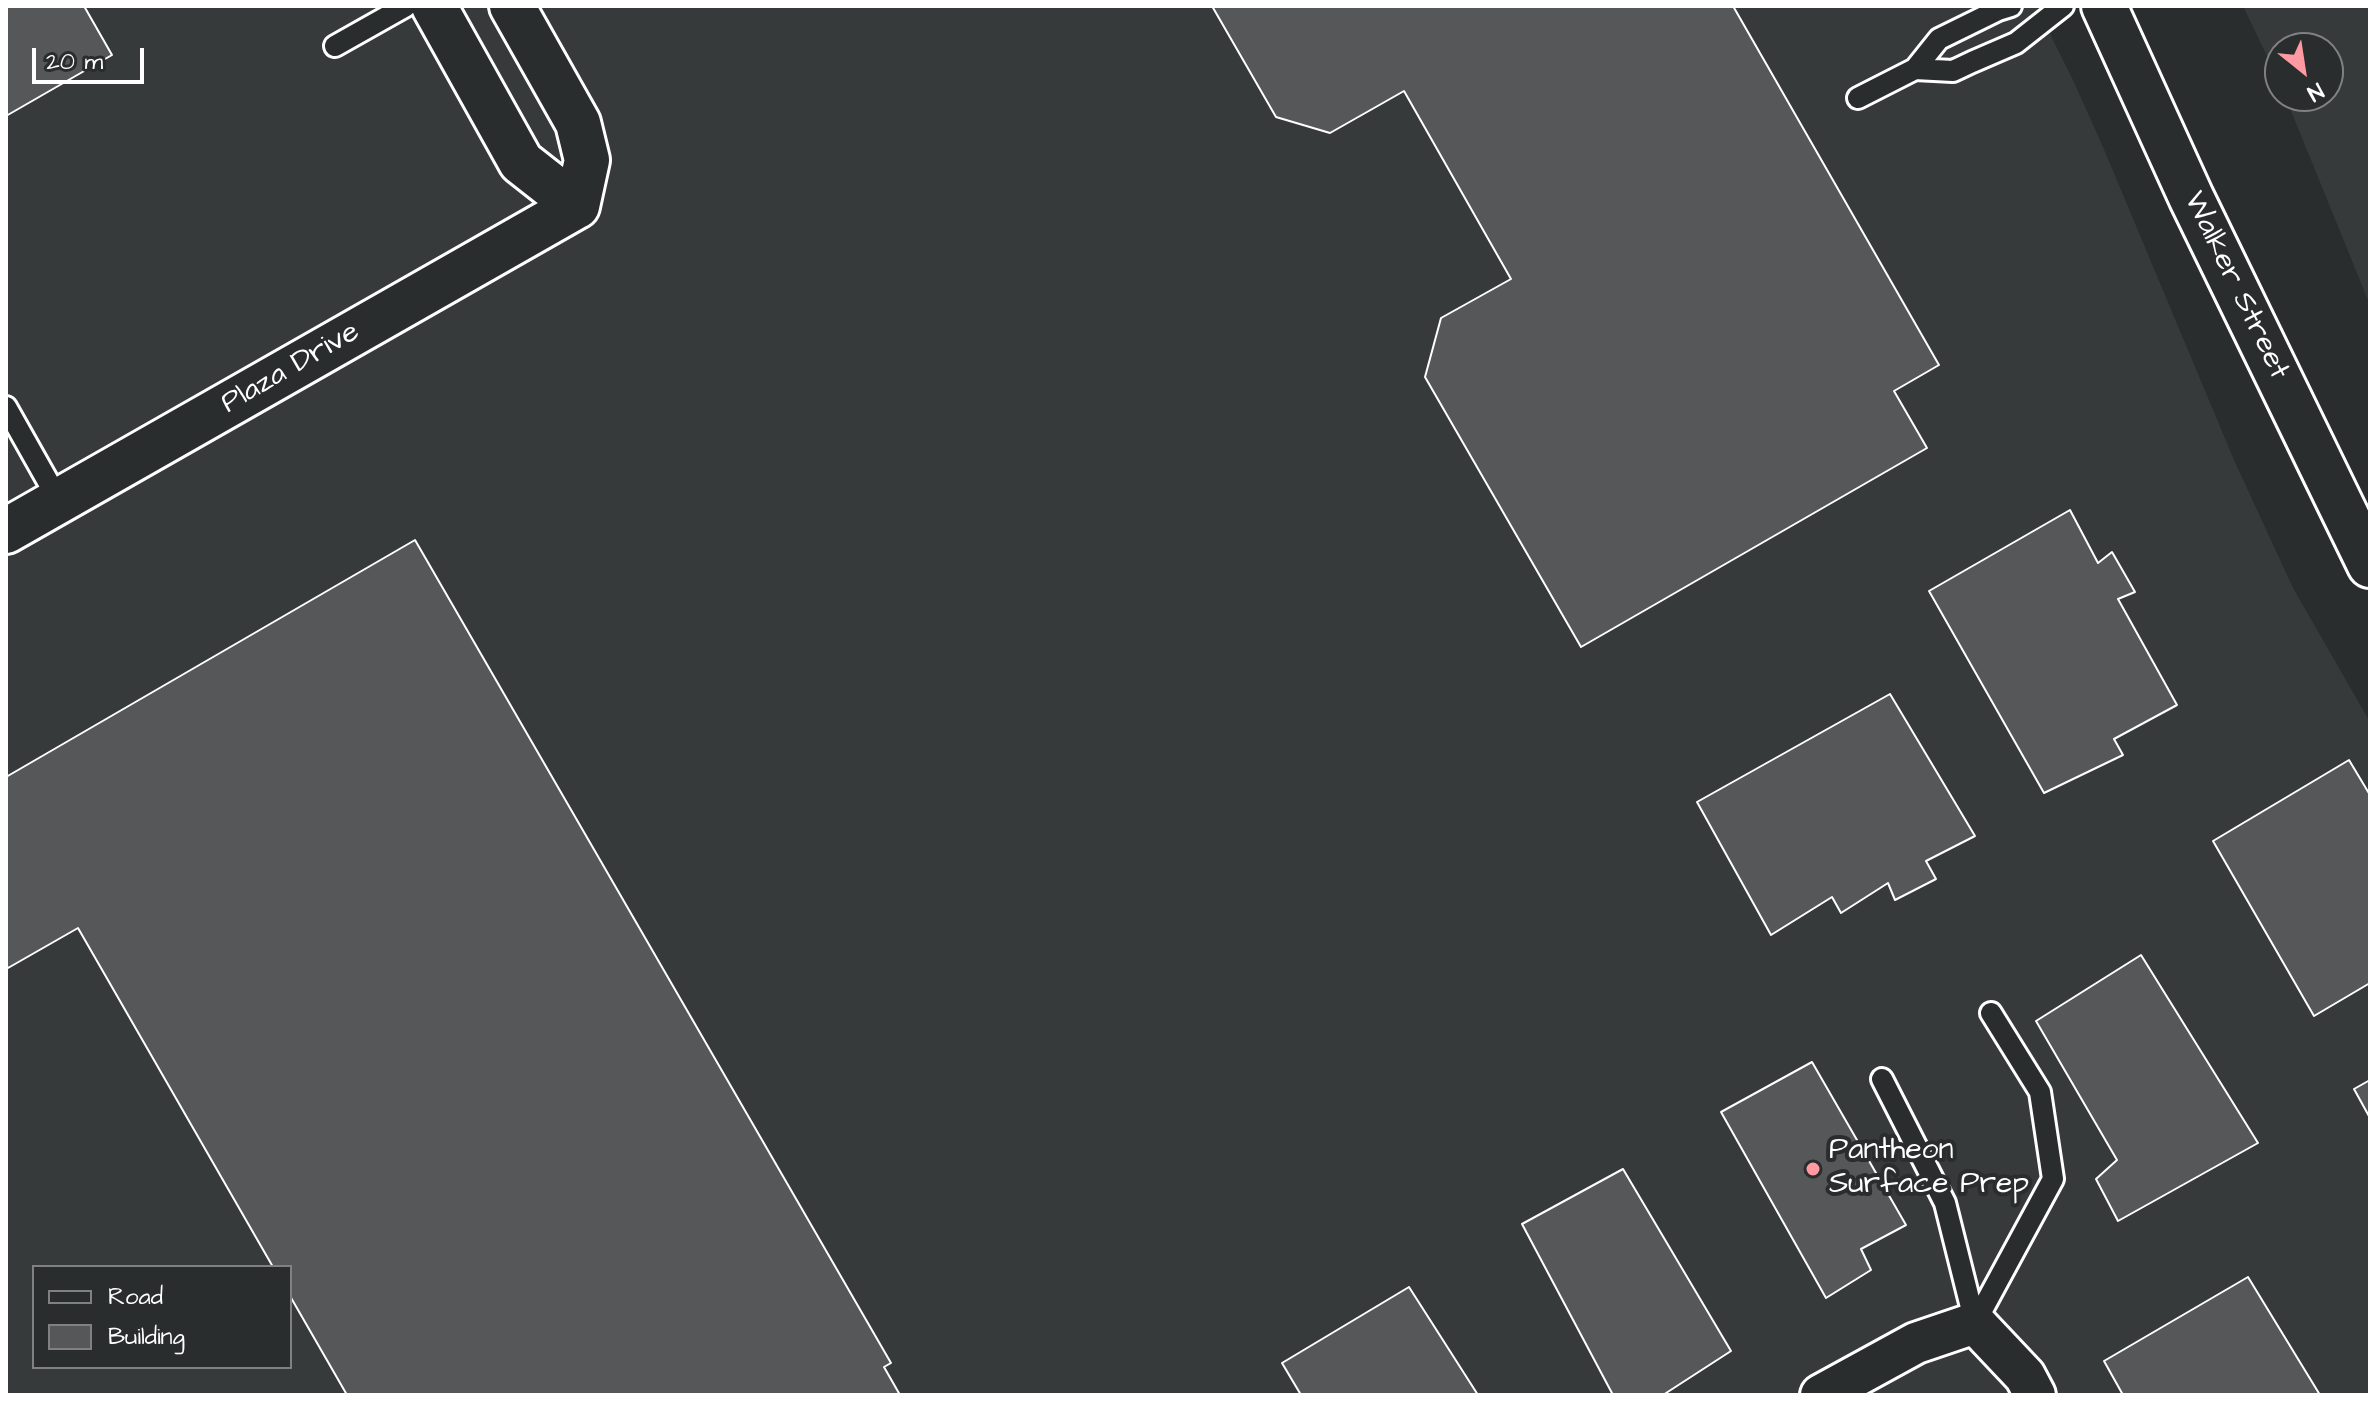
<!DOCTYPE html>
<style>
body{margin:0}
#map{position:relative;width:2376px;height:1401px;overflow:hidden;background:#2a2d2e;font-family:"Architects Daughter",sans-serif}
canvas{display:block}
.frame{position:absolute;inset:0;border:8px solid #fff;pointer-events:none}
.legend{position:absolute;left:32px;top:1265px;width:260px;height:104px;box-sizing:border-box;background:#2a2d2e;border:2px solid #7f8182;margin:0;padding:10px 14px;list-style:none;font-size:24px;color:#fff}
.legend li{display:flex;align-items:center;gap:16px;height:40px}
.legend b{width:40px;border:2px solid #7f8182}
.north{position:absolute;left:2264px;top:32px;width:80px;height:80px;box-sizing:border-box;background:#2a2d2e;border:2px solid #7f8182;border-radius:50%;rotate:150deg;font-size:22px;font-weight:700;line-height:32px;text-align:center;color:#fff}
.north::after{content:'';display:block;margin:auto;width:28px;height:36px;background:#ff9aa2;clip-path:polygon(50% 0,100% 100%,50% 72%,0 100%)}
.scale{position:absolute;left:32px;top:48px;width:112px;height:36px;box-sizing:border-box;border:4px solid #fff;border-top:0;padding-left:10px;font-size:24px;line-height:28px;white-space:nowrap;color:#fff;-webkit-text-stroke:6px #2a2d2e;paint-order:stroke}
</style>
<div id="map">
<canvas width="2376" height="1401"></canvas>
<div class="frame"></div>
<ul class="legend">
<li><b style="height:10px;background:#2a2d2e"></b>Road</li>
<li><b style="height:22px;background:#555758"></b>Building</li>
</ul>
<div class="north">N</div>
<div class="scale">20 m</div>
</div>
<script>
const context = document.querySelector('canvas').getContext('2d');
context.lineJoin = 'round';
function fill(path, color) { context.fillStyle = color; context.fill(path, 'evenodd'); }
const shape = rows => new Path2D(rows.map(r => 'M' + r).join(''));
function strokePath(path, color, width, dash) { context.strokeStyle = color; context.lineWidth = width; context.lineCap = dash ? 'butt' : 'round'; context.setLineDash(dash || []); context.stroke(path); }
function write(font, color, halo, rows, align = 'center') {
  context.font = font + ' "Architects Daughter",sans-serif'; context.lineWidth = 8; context.setLineDash([]); context.textBaseline = 'middle'; context.strokeStyle = halo; context.fillStyle = color; for (const [text, x, y, turn = 0] of rows) {
    context.save(); context.translate(x, y); context.rotate((+turn || 0) * Math.PI / 180); context.textAlign = isNaN(turn) ? turn : align; if (halo) context.strokeText(text, 0, 0); context.fillText(text, 0, 0); context.restore();
  }
}
const built = shape([
 [6,6,2036,6,2072,78,2103,147,2234,460,2293,588,2370,722,2370,1395,6,1395],
 [34,1267,290,1267,290,1367,34,1367],
 [2243,6,2370,6,2370,305,2285,96,2328,96,2328,48,2280,48,2280,83]
]);
const building = shape([
 [6,6,84,6,112,55,6,116,6,6],
 [1212,6,1733,6,1939,365,1894,391,1927,448,1581,647,1425,377,1441,318,1511,279,1404,91,1330,133,1276,117,1212,6],
 [2070,510,2098,563,2112,552,2135,592,2118,599,2177,705,2114,739,2123,755,2044,793,1929,591,2070,510],
 [415,540,891,1363,884,1367,900,1395,347,1395,290,1296,290,1267,273,1267,78,928,8,968,6,965,6,777,415,540],
 [1890,694,1975,836,1926,861,1936,879,1895,900,1888,883,1841,913,1832,897,1771,935,1697,802,1890,694],
 [2349,760,2370,795,2370,983,2314,1016,2213,841,2349,760],
 [2141,955,2258,1143,2118,1221,2096,1179,2117,1160,2036,1021,2141,955],
 [1812,1062,1906,1225,1861,1249,1871,1270,1826,1298,1721,1112,1812,1062],
 [2370,1080,2370,1118,2354,1089,2370,1080],
 [1623,1169,1731,1351,1663,1395,1613,1395,1522,1224,1623,1169],
 [2248,1277,2320,1395,2123,1395,2104,1361,2248,1277],
 [1409,1287,1478,1395,1301,1395,1282,1363,1409,1287]
]);
const service = shape([
 [335,46,406,6],
 [1915,69,1953,71,1972,62,2016,43,2063,6],
 [1858,98,1915,69,1939,39,1998,10,2011,6],
 [6,407,59,501],
 [1882,1079,1945,1203,1975,1323],
 [1975,1323,2053,1179,2040,1092,1991,1013]
]);
const minor = shape([
 [1821,1395,1916,1343,1975,1323,2025,1376,2035,1395]
]);
const tertiary = shape([
 [434,6,521,162,577,206],
 [512,6,578,123,587,160,577,206],
 [6,531,577,206]
]);
const secondary = shape([
 [2104,6,2191,197,2370,565]
]);
const markers = [
 [1813,1169,8,"#ff9aa2"]
];
const streetNames = [
 ["Walker Street",2235,286,64],
 ["Plaza Drive",291,369,-30]
];
const poiNames = [
 ["Pantheon",1829,1152],
 ["Surface Prep",1829,1186]
];
fill(built, '#373a3b');
fill(building, '#555758');
strokePath(building, '#fff', 2);
strokePath(service, '#fff', 26);
strokePath(minor, '#fff', 46);
strokePath(tertiary, '#fff', 50);
strokePath(secondary, '#fff', 50);
strokePath(service, '#2a2d2e', 20);
strokePath(minor, '#2a2d2e', 40);
strokePath(tertiary, '#2a2d2e', 44);
strokePath(secondary, '#2a2d2e', 44);
for (const [x, y, r, color] of markers) { const dot = new Path2D(); dot.arc(x, y, r, 0, 2 * Math.PI); context.fillStyle = color; context.fill(dot); strokePath(dot, '#2a2d2e', 3); }
write('30px', '#fff', '#2a2d2e', streetNames);
write('30px', '#fff', '#2a2d2e', poiNames, 'left');
</script>
